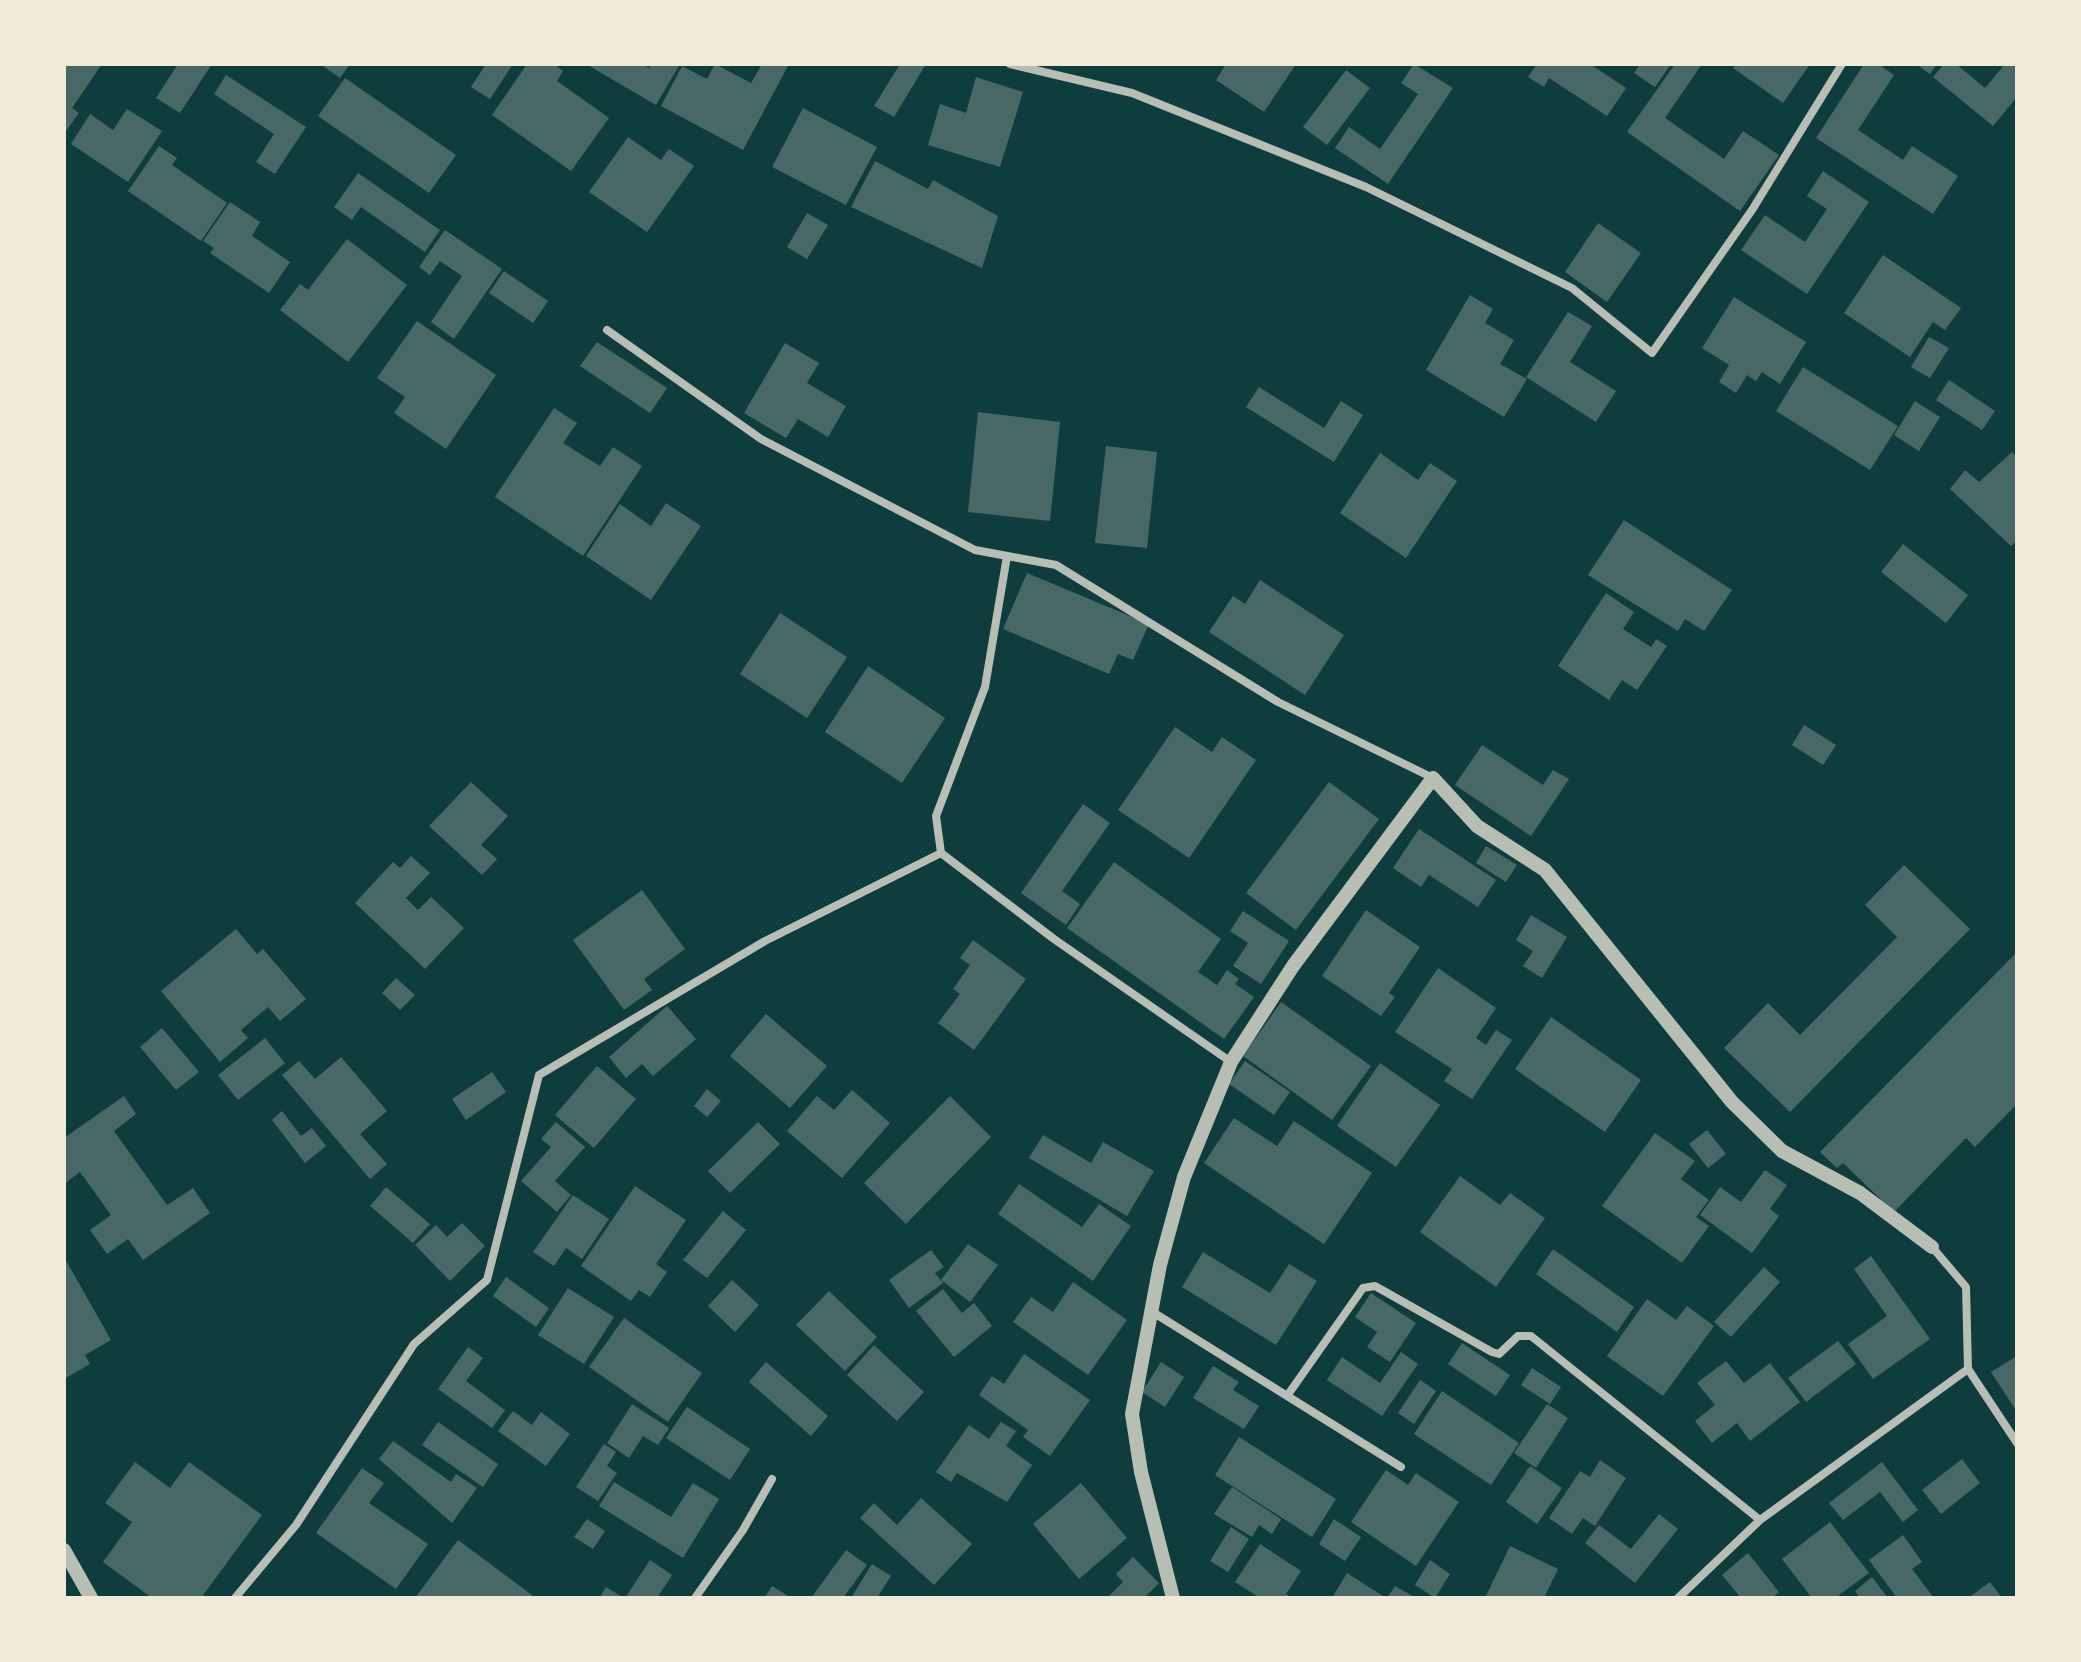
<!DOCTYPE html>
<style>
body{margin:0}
#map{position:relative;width:2081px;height:1662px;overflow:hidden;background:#0f3d3e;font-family:Manrope,sans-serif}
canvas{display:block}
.frame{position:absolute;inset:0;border:66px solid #f1e9da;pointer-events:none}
</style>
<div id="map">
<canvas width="2081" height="1662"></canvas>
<div class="frame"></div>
</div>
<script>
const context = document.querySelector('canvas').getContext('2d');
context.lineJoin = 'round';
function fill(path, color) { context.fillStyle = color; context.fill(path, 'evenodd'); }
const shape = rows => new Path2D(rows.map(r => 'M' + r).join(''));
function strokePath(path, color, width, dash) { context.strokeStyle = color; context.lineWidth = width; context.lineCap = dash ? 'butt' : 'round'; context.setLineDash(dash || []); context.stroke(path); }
const building = shape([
 [64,64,102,64,72,108,79,113,64,134],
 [178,64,212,64,180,113,156,98],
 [320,64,350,64,340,78],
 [486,64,513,64,490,99,471,87],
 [527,64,554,64,563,71,557,81,609,118,571,171,492,115],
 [586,64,641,64,649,68,652,64,680,64,656,105],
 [715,64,751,83,762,64,789,64,743,150,661,106,682,66,707,79],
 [900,64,926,64,894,117,874,106],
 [1226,64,1296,64,1264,112,1216,80],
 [1414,64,1453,88,1388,184,1335,148,1349,127,1380,149,1418,94,1401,83],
 [1537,64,1590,64,1626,88,1607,116,1549,78,1544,87,1528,77],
 [1640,64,1671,64,1655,87,1634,73],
 [1675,64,1702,64,1665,118,1724,159,1743,131,1779,155,1740,211,1627,132],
 [1736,64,1810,64,1783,103,1733,68],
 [1864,64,1878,64,1894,75,1858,130,1903,160,1912,146,1958,176,1933,214,1816,138],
 [1916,64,1937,64,1930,74],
 [1944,64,1956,64,1985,88,2005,64,2012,64,2017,68,2017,97,1993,126,1933,77],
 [1346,70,1370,88,1327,145,1303,127],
 [226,75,306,127,275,174,256,162,274,134,214,94],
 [976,77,1023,92,1000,167,928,145,940,104,966,113],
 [345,78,456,155,429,193,318,116],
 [803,108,877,147,846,205,772,167],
 [127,109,162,131,128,182,71,144,90,114,113,130],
 [628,137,661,160,669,149,694,166,647,232,589,192],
 [159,146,177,158,172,165,227,203,201,241,128,191],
 [875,161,928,189,933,180,998,216,982,268,851,207],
 [1823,171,1869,202,1807,294,1741,250,1765,215,1805,242,1827,209,1807,196],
 [358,173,440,230,425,252,361,207,352,220,334,207],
 [230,202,260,222,252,236,290,262,269,293,210,253,214,248,203,241],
 [807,213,828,225,807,259,787,247],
 [1598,223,1641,253,1607,302,1565,272],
 [445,230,502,269,454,339,431,322,462,276,440,261,430,275,419,267],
 [347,239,407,285,348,362,280,310,300,284,308,290],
 [1883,255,1961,308,1945,330,1933,322,1910,357,1844,313],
 [504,271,548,301,533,323,489,293],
 [1470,295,1493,309,1485,323,1514,340,1500,364,1527,379,1504,417,1426,370],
 [1734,297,1806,342,1780,384,1762,372,1756,381,1747,375,1736,393,1719,382,1729,365,1702,348],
 [1568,312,1592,326,1570,362,1616,391,1596,422,1526,377],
 [417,321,496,375,446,449,394,413,405,397,377,378],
 [1929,337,1949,348,1930,378,1911,367],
 [597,342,667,388,650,413,580,366],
 [785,343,819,363,807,383,846,406,828,437,798,419,786,438,744,413],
 [1803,367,1898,426,1870,470,1776,411],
 [1949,380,1995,411,1982,430,1936,400],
 [1259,387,1324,428,1341,401,1363,415,1334,462,1246,407],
 [1915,401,1940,417,1919,451,1894,435],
 [554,408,577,423,563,443,600,466,613,447,642,466,583,556,495,497],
 [978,412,1060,422,1050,521,968,512],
 [1106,446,1157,452,1147,548,1095,543],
 [2012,452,2017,457,2017,540,2011,546,1950,489,1965,470,1979,482],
 [1380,453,1418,480,1430,463,1457,481,1406,558,1340,513],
 [666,503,701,526,651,600,586,556,620,504,651,526],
 [1624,520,1732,590,1704,631,1685,619,1678,631,1588,575],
 [1903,544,1968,595,1946,623,1881,572],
 [1027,573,1149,624,1133,660,1118,654,1109,674,1003,629],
 [1260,580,1344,635,1305,695,1209,632,1233,596,1245,604],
 [1606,593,1634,612,1623,629,1651,647,1656,639,1667,646,1637,690,1622,680,1609,700,1558,666],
 [780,613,847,657,807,718,740,674],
 [868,666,945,718,902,783,825,732],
 [1804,725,1836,745,1823,765,1792,745],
 [1175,727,1212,752,1222,737,1256,760,1189,858,1118,810],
 [1482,745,1543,785,1553,770,1569,779,1531,836,1455,785],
 [471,782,508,816,481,845,497,859,482,875,429,826],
 [1329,782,1379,819,1296,930,1246,893],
 [1083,804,1110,823,1062,891,1080,904,1066,925,1021,893],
 [1419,829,1496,880,1478,907,1429,875,1421,887,1393,868],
 [1486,846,1517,865,1506,882,1476,863],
 [411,856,430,873,406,898,418,910,431,897,464,928,425,969,355,903,393,862,400,868],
 [1114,862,1221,939,1198,972,1217,985,1227,970,1239,979,1235,984,1254,997,1224,1039,1067,928],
 [1904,865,1970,929,1790,1112,1724,1048,1768,1003,1800,1035,1897,937,1865,905],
 [642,890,685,949,644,979,652,990,624,1010,573,940],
 [1366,910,1420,947,1389,993,1395,997,1381,1016,1322,976],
 [1243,911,1289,941,1261,984,1233,966,1248,943,1230,931],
 [1531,915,1567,937,1542,978,1523,966,1533,951,1516,940],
 [236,929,257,954,263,949,306,999,280,1021,268,1007,241,1030,248,1038,220,1062,161,991],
 [973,940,1026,979,974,1050,938,1023,960,994,953,989,970,965,960,958],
 [2017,952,2017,1104,1975,1147,1966,1138,1894,1212,1843,1163,1837,1168,1820,1152],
 [1438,968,1496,1008,1476,1038,1486,1045,1496,1030,1512,1040,1472,1099,1444,1081,1452,1069,1395,1032],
 [396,978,415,995,400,1010,382,993],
 [1281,1002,1371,1066,1332,1120,1243,1056],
 [667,1006,696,1039,653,1076,642,1064,626,1078,609,1057],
 [766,1014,827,1066,790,1108,730,1056],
 [1551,1017,1641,1080,1605,1132,1515,1069],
 [162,1028,199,1072,176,1090,140,1047],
 [265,1038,285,1063,238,1100,218,1075],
 [341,1057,387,1111,360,1134,387,1164,370,1179,282,1075,299,1061,315,1079],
 [1245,1061,1290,1092,1274,1115,1229,1084],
 [1380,1063,1440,1105,1396,1167,1337,1126],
 [597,1066,636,1099,594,1148,555,1115],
 [492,1072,506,1092,466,1120,452,1099],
 [707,1089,721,1101,707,1117,694,1106],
 [852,1090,890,1123,842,1178,787,1131,817,1096,834,1110],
 [124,1096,136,1114,114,1131,167,1205,193,1188,210,1213,143,1260,128,1239,107,1254,90,1230,111,1215,80,1172,64,1184,64,1138],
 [950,1096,991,1137,906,1224,864,1183],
 [282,1111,301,1136,312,1128,326,1146,305,1163,272,1120],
 [1234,1118,1277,1146,1294,1121,1372,1173,1324,1244,1204,1163],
 [556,1122,585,1147,555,1181,571,1195,557,1212,521,1181,551,1147,541,1139],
 [758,1122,780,1144,730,1193,708,1171],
 [1707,1130,1726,1154,1708,1168,1689,1144],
 [1655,1133,1695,1161,1681,1179,1709,1200,1696,1217,1709,1226,1682,1263,1602,1206],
 [1043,1135,1091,1163,1103,1142,1154,1171,1127,1216,1029,1158],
 [1765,1170,1787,1185,1770,1209,1779,1216,1752,1253,1700,1215,1720,1187,1741,1202],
 [1460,1176,1500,1205,1510,1193,1545,1218,1496,1287,1420,1232],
 [1019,1184,1082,1227,1099,1204,1131,1226,1093,1281,998,1214],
 [635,1186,686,1220,656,1264,667,1272,650,1297,639,1290,631,1301,581,1266],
 [386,1187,430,1224,413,1243,370,1206],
 [573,1195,609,1219,582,1259,566,1248,554,1266,533,1252],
 [723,1211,746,1230,707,1278,683,1260],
 [462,1223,485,1246,450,1281,415,1245,436,1225,447,1237],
 [968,1244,998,1265,970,1302,941,1280],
 [1553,1249,1634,1307,1617,1332,1536,1274],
 [931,1250,944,1267,935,1273,943,1283,909,1308,889,1280],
 [1203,1252,1270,1293,1289,1264,1317,1281,1276,1345,1182,1287],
 [1871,1256,1930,1339,1873,1379,1848,1344,1887,1316,1854,1269],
 [64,1257,111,1340,85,1355,90,1364,64,1379],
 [1764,1267,1780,1282,1731,1337,1714,1322],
 [506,1277,549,1308,536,1327,493,1296],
 [732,1280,759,1305,735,1332,708,1306],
 [1073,1282,1127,1320,1088,1375,1013,1322,1031,1297,1053,1312],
 [568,1288,614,1317,584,1364,538,1335],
 [943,1289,962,1313,974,1303,992,1326,954,1357,916,1311],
 [829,1291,877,1337,845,1371,796,1325],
 [1371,1293,1416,1323,1390,1362,1367,1347,1377,1332,1355,1317],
 [1647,1299,1676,1320,1687,1306,1714,1326,1663,1396,1607,1356],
 [624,1318,702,1373,668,1422,589,1367],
 [1838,1341,1856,1364,1806,1402,1788,1378],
 [1462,1343,1510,1375,1496,1396,1448,1364],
 [874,1345,924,1392,897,1421,847,1375],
 [468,1347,483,1358,466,1381,505,1410,492,1428,438,1389],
 [1401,1352,1418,1364,1382,1416,1327,1380,1342,1357,1380,1383],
 [1024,1354,1090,1400,1050,1456,1023,1437,1028,1430,979,1395,992,1376,1004,1384],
 [2017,1356,2017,1412,1991,1372],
 [1726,1361,1744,1383,1770,1363,1800,1402,1750,1441,1737,1423,1712,1443,1695,1421,1715,1405,1697,1383],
 [766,1362,828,1416,811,1436,749,1382],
 [1161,1362,1184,1377,1165,1407,1142,1392],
 [1213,1366,1239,1382,1233,1390,1259,1406,1244,1429,1193,1398],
 [1532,1368,1561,1387,1550,1404,1521,1385],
 [1420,1380,1436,1391,1414,1424,1398,1413],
 [1442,1391,1519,1443,1491,1485,1414,1434],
 [632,1404,669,1428,658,1445,643,1436,629,1458,607,1443],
 [1547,1404,1568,1418,1536,1468,1514,1453],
 [687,1407,750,1449,730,1480,666,1438],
 [513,1411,532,1425,541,1412,570,1434,546,1466,498,1431],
 [438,1422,498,1464,483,1487,422,1445],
 [1001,1422,1016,1431,1006,1446,1032,1465,1007,1502,957,1473,951,1482,936,1472,969,1425,989,1439],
 [1239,1437,1336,1499,1312,1537,1215,1475],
 [393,1441,451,1482,456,1474,477,1488,452,1523,379,1459],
 [604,1444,616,1452,607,1466,617,1473,598,1501,576,1487],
 [1962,1459,1980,1483,1941,1514,1922,1490],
 [1600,1460,1626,1478,1595,1526,1583,1518,1572,1534,1549,1518,1580,1471,1590,1477],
 [135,1462,170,1488,189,1462,262,1515,201,1598,152,1598,103,1562,132,1522,105,1503],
 [1882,1462,1918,1510,1903,1522,1880,1492,1843,1520,1829,1503],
 [1530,1466,1562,1488,1537,1524,1506,1502],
 [362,1468,384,1483,369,1503,428,1544,396,1589,316,1533],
 [1386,1470,1408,1485,1416,1473,1459,1502,1416,1566,1351,1522],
 [614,1482,671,1517,693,1483,719,1499,683,1558,599,1506],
 [1081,1483,1127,1538,1079,1579,1033,1524],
 [1232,1487,1281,1519,1272,1534,1259,1525,1252,1537,1214,1514],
 [921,1498,972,1544,934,1585,860,1518,874,1503,897,1525],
 [1659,1514,1678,1529,1635,1583,1585,1543,1599,1525,1631,1549],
 [587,1519,605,1531,593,1549,574,1537],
 [1334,1519,1361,1537,1345,1561,1319,1544],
 [1830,1522,1869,1573,1835,1598,1812,1598,1782,1559],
 [1231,1527,1249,1539,1228,1572,1210,1561],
 [1903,1535,1922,1562,1912,1569,1934,1598,1897,1598,1869,1560],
 [458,1540,532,1595,529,1598,415,1598],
 [1260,1544,1301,1571,1286,1594,1292,1598,1260,1598,1235,1582],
 [1510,1546,1558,1569,1544,1598,1485,1598],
 [846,1550,867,1565,843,1598,811,1598],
 [1748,1553,1779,1592,1772,1598,1741,1598,1722,1575],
 [1133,1557,1159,1583,1144,1598,1107,1598,1123,1582,1116,1574],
 [650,1560,672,1575,657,1598,632,1598,627,1595],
 [1430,1560,1450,1574,1435,1598,1415,1585],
 [872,1564,891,1576,877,1598,851,1598],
 [1347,1573,1386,1598,1332,1598],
 [1872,1577,1888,1598,1860,1598,1855,1591],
 [1990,1582,2002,1598,1968,1598],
 [772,1586,791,1598,764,1598],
 [1395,1586,1416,1598,1387,1598],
 [606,1587,624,1598,599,1598]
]);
const minor = shape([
 [1010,64,1132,93,1366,187,1572,288,1652,353,1752,210,1842,64],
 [607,330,761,439,975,550,1056,565,1278,702,1433,778],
 [1007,556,985,687,936,816,941,853,1054,939,1231,1062],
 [1932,1247,1966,1287,1968,1369,2017,1443],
 [1151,1311,1401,1467],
 [1287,1396,1363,1288,1375,1286,1492,1352,1499,1354,1518,1336,1531,1336,1760,1520],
 [235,1598,296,1525,414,1344,487,1280,539,1075,765,941,941,853],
 [695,1598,743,1530,772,1479],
 [1678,1598,1760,1520,1968,1369]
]);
const tertiary = shape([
 [64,1550,91,1598],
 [1173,1598,1141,1472,1132,1414,1160,1265,1184,1177,1231,1062,1293,966,1433,778,1477,826,1545,870,1732,1102,1782,1151,1860,1193,1932,1247]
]);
fill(building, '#486865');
strokePath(minor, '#b8beb3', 8);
strokePath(tertiary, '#b8beb3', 14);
</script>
